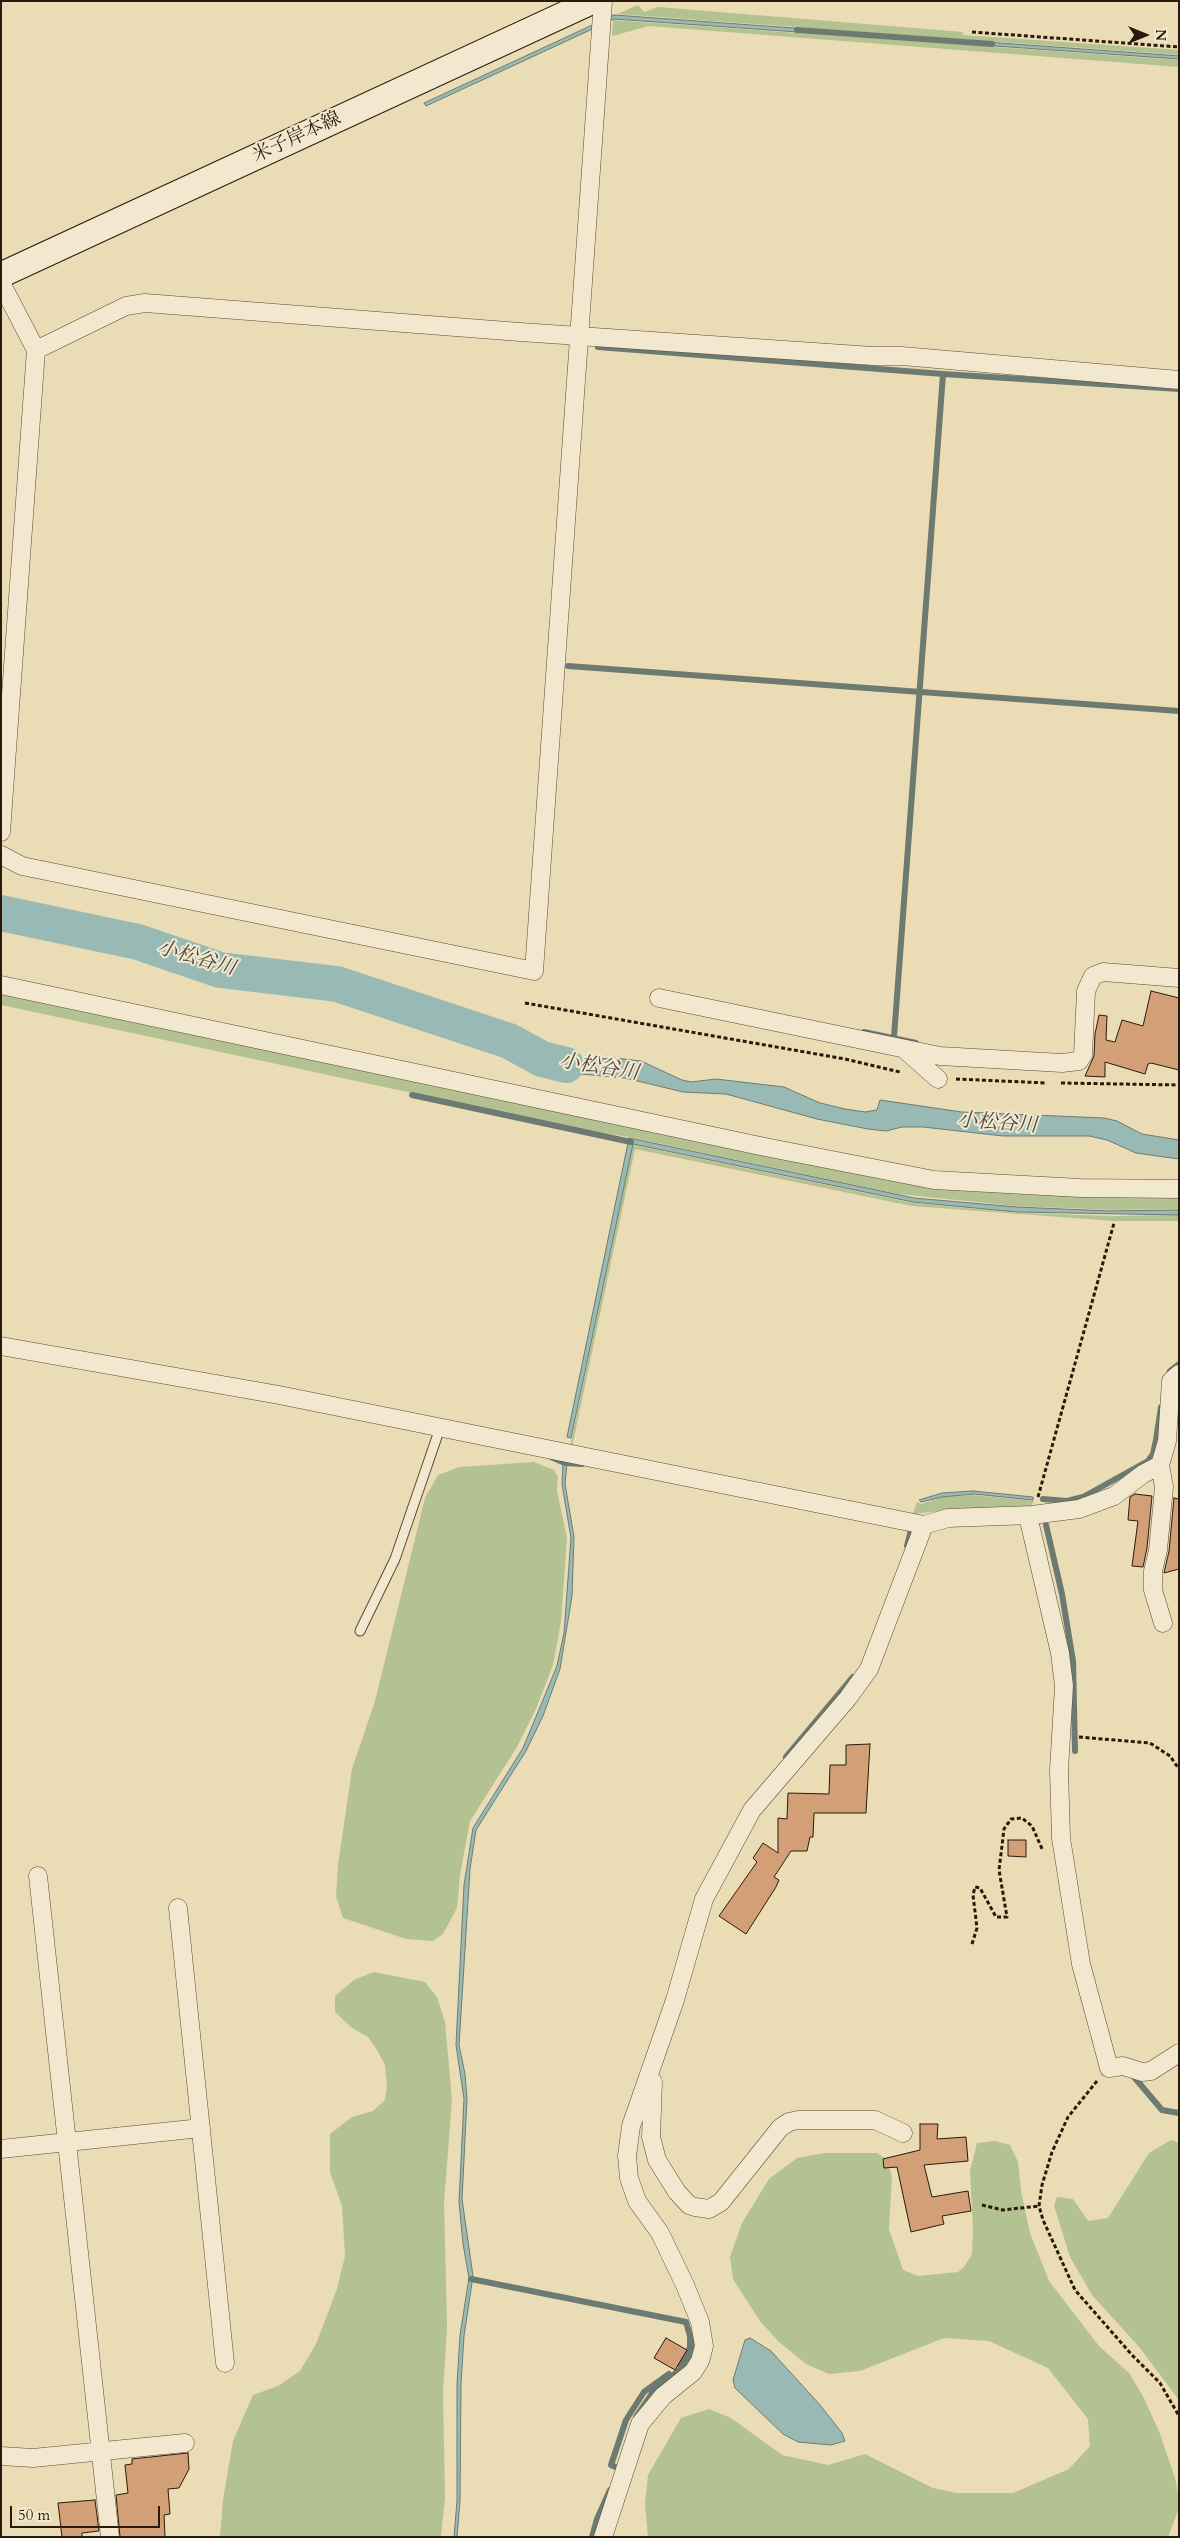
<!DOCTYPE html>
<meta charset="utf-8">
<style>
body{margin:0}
#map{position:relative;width:1180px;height:2538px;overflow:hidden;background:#eadcb5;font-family:Cardo,serif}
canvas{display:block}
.frame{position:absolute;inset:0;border:2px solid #2b1a0c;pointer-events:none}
.north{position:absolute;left:1120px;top:10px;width:50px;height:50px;-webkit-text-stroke:4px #f1e8cf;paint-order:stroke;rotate:90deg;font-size:14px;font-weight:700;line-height:20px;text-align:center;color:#2b1a0c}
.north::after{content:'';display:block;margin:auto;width:18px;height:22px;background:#2b1a0c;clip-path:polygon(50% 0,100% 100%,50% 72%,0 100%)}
.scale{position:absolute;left:10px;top:2506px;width:150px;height:22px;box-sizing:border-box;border:2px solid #2b1a0c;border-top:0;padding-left:6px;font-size:15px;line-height:18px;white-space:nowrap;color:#2b1a0c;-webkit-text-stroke:4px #f1e8cf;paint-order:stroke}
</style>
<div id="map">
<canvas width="1180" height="2538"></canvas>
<div class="frame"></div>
<div class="north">N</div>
<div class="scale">50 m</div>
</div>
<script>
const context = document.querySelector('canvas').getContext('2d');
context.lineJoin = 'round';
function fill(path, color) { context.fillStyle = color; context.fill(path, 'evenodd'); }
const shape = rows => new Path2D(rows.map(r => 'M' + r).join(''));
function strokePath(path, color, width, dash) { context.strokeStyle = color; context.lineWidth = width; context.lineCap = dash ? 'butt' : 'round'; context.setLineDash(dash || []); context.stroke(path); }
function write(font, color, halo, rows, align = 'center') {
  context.font = font + ' Cardo,"Noto Serif JP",serif'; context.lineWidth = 4; context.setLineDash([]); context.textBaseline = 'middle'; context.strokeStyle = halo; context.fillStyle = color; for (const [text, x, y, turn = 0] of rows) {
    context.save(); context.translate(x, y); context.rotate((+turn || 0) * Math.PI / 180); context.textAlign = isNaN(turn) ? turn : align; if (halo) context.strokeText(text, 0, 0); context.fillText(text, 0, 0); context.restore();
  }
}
const green = shape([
 [638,5,644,12,658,7,963,32,963,35,1179,50,1179,55,617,14],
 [613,20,1179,60,1179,67,649,26,612,36],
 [1,994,891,1175,1179,1191,1179,1209,1113,1210,1016,1206,898,1194,629,1137,585,1130,1,1005],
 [633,1145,913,1203,1016,1213,1115,1216,1179,1215,1179,1221,1114,1221,912,1206,635,1149,572,1447,570,1447],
 [534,1462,554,1470,558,1477,557,1491,567,1538,561,1622,553,1665,536,1709,517,1747,470,1821,460,1875,457,1908,443,1934,433,1941,406,1939,343,1918,336,1896,338,1865,352,1769,375,1701,425,1498,438,1475,459,1467],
 [974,1495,1034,1501,1030,1508,966,1508,913,1514,917,1502,921,1504,943,1497],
 [374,1972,425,1982,437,1997,445,2022,452,2100,444,2202,447,2327,443,2391,445,2498,441,2537,220,2537,223,2500,233,2441,253,2395,278,2386,300,2371,316,2344,337,2289,345,2256,342,2206,330,2172,330,2134,352,2117,373,2111,385,2100,387,2087,385,2065,377,2050,368,2037,352,2028,335,2012,335,1996,354,1980],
 [1171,2140,1179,2143,1179,2400,1140,2348,1092,2295,1070,2257,1054,2206,1057,2197,1073,2199,1088,2221,1108,2218,1149,2153],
 [995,2141,1010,2145,1018,2162,1021,2191,1030,2233,1049,2281,1099,2346,1129,2373,1144,2398,1160,2434,1175,2478,1179,2499,1179,2508,1168,2537,648,2537,645,2503,648,2475,681,2418,709,2409,731,2418,782,2455,828,2465,865,2454,933,2488,957,2493,1013,2493,1069,2469,1090,2446,1088,2419,1048,2368,989,2341,944,2338,860,2371,829,2374,806,2364,778,2341,760,2321,733,2279,730,2257,742,2223,769,2179,797,2158,825,2153,877,2153,887,2160,892,2176,889,2229,903,2270,918,2276,958,2272,964,2267,972,2254,973,2229,970,2171,977,2143]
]);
const water = shape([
 [614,15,1179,56,1179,59,614,19,426,106,424,103,614,15],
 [540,1046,554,1055,583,1060,615,1058,641,1061,682,1080,691,1082,716,1079,784,1087,820,1103,845,1109,865,1112,877,1110,880,1100,962,1112,1104,1118,1117,1121,1142,1134,1179,1140,1179,1159,1136,1153,1107,1140,1089,1136,1003,1136,923,1127,902,1127,886,1131,868,1129,817,1119,726,1094,683,1092,625,1078,569,1073,547,1068,527,1061,512,1047,540,1046],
 [629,1138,914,1198,1017,1207,1109,1211,1179,1210,1179,1215,1016,1212,913,1202,633,1144,571,1438,567,1437,629,1138],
 [563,1462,567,1463,565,1484,574,1537,572,1596,560,1669,543,1716,526,1751,476,1830,470,1869,459,2045,465,2074,467,2099,462,2199,473,2276,464,2336,461,2384,460,2501,457,2537,454,2537,457,2501,457,2384,460,2335,469,2278,463,2244,459,2202,464,2099,456,2045,464,1885,473,1828,523,1748,557,1666,564,1633,571,1538,562,1484,563,1462],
 [973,1491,1033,1497,1033,1500,974,1494,942,1497,921,1502,919,1500,942,1493,973,1491],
 [750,2338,771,2351,820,2405,842,2433,845,2441,831,2445,798,2442,783,2434,735,2388,733,2380,745,2340,750,2338]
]);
const stream = shape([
 [797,30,992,44],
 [598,347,943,374,1179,389],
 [568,666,1179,711],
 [864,1032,916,1043],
 [894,1037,943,374],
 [412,1095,631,1142],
 [1170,1371,1179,1364],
 [551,1457,565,1463,582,1464],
 [1043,1499,1067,1501,1083,1497,1148,1461,1153,1454,1156,1440,1161,1407],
 [1046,1525,1062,1594,1073,1661,1075,1751],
 [907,1546,912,1526,909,1526],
 [786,1757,853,1677],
 [1134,2077,1162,2110,1179,2113],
 [471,2279,686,2322,690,2336,690,2347,687,2356,680,2365],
 [636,2417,653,2392,690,2361,696,2338],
 [618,2468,611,2465,626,2420,644,2392,669,2374],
 [592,2537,597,2519,610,2490]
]);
const river = shape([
 [1,913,138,942,220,970,337,984,509,1041,542,1059,566,1065]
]);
const building = shape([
 [1151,991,1179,998,1179,1070,1151,1063,1148,1064,1145,1074,1105,1062,1105,1077,1085,1076,1094,1056,1095,1034,1099,1015,1107,1016,1106,1040,1115,1042,1122,1020,1143,1026,1151,991],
 [1135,1494,1152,1496,1147,1548,1143,1567,1132,1566,1138,1521,1128,1520,1130,1497,1135,1494],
 [1174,1498,1179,1499,1179,1569,1164,1573,1169,1551,1174,1498],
 [870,1744,866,1813,814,1813,813,1837,810,1837,807,1851,791,1851,774,1877,779,1880,776,1887,746,1934,719,1916,757,1862,753,1858,763,1843,778,1853,778,1818,787,1819,788,1793,829,1794,830,1765,846,1765,846,1745,870,1744],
 [1008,1840,1026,1840,1026,1857,1008,1856,1008,1840],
 [920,2124,938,2124,937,2139,966,2137,968,2161,924,2165,932,2197,968,2191,971,2211,942,2216,944,2224,911,2232,897,2167,884,2168,883,2159,920,2150,920,2124],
 [666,2338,687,2350,675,2370,654,2358,666,2338],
 [188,2453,189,2469,179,2488,168,2489,170,2514,164,2515,165,2537,120,2537,116,2495,128,2493,125,2465,132,2464,132,2459,188,2453],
 [95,2500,99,2531,82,2533,82,2537,62,2537,58,2503,95,2500]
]);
const path = shape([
 [972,32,1179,47],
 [525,1003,845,1059,900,1072],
 [956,1079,1047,1083],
 [1061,1083,1179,1085],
 [1038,1497,1114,1223],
 [1079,1737,1150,1743,1170,1756,1179,1769],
 [972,1944,977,1928,973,1895,975,1887,980,1888,996,1917,1007,1917,999,1870,1004,1829,1011,1819,1022,1818,1032,1826,1043,1851],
 [1097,2081,1068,2117,1052,2152,1042,2185,1039,2206,1043,2220,1075,2290,1132,2355,1160,2383,1179,2416],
 [982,2205,1003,2210,1039,2206]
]);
const lane = shape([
 [360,1631,395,1559,440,1428]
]);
const street = shape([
 [1,283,36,350,1,832],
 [36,350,126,306,145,303,520,332,873,356,902,356,1179,380],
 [1,855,22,866,534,971,603,1],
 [1,985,765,1147,934,1180,1080,1188,1179,1189],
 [659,998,940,1056,1062,1063,1079,1061,1083,1055,1086,991,1093,976,1103,972,1179,978],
 [904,1049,938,1079],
 [1,1346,279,1395,924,1525,948,1518,1032,1515,1079,1509,1114,1496,1143,1474,1160,1465,1167,1441,1171,1381,1179,1374],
 [1160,1465,1164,1487,1158,1550,1153,1571,1153,1590,1163,1623],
 [1028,1516,1060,1653,1064,1686,1059,1770,1061,1838,1081,1964,1101,2038,1109,2068,1123,2066,1142,2072,1151,2071,1179,2053],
 [38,1876,110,2537],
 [178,1908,225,2363],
 [653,2082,651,2137,657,2160,677,2192,689,2205,695,2207,709,2209,721,2202,780,2128,789,2122,798,2120,875,2120,903,2133],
 [1,2149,201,2128],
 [1,2456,33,2458,185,2443],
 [603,2537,640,2424,663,2396,693,2372,700,2361,704,2346,700,2322,685,2285,660,2233,637,2201,629,2178,627,2156,631,2126,675,2000,704,1899,752,1810,848,1698,869,1669,924,1525]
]);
const secondary = shape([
 [1,275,593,1]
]);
const streetNames = [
 ["米子岸本線",297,138,-25]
];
const waterNames = [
 ["小松谷川",196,959,16],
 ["小松谷川",599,1068,9],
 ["小松谷川",997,1124,4]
];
fill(green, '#b4c190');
fill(water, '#99bab4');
strokePath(water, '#6d7a71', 1);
strokePath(stream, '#6d7a71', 6);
strokePath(river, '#99bab4', 36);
fill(building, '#d39f77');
strokePath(building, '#2b1a0c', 1);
strokePath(lane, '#5b4a36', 11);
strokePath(street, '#5b4a36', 19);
strokePath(secondary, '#2b1a0c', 27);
strokePath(path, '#2b1a0c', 3, [4, 2.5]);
strokePath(lane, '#f1e8cf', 9);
strokePath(street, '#f1e8cf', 18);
strokePath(secondary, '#f1e8cf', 25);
write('19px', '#2b1a0c', '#f1e8cf', streetNames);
write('italic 20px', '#4c4a3e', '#f1e8cf', waterNames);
</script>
